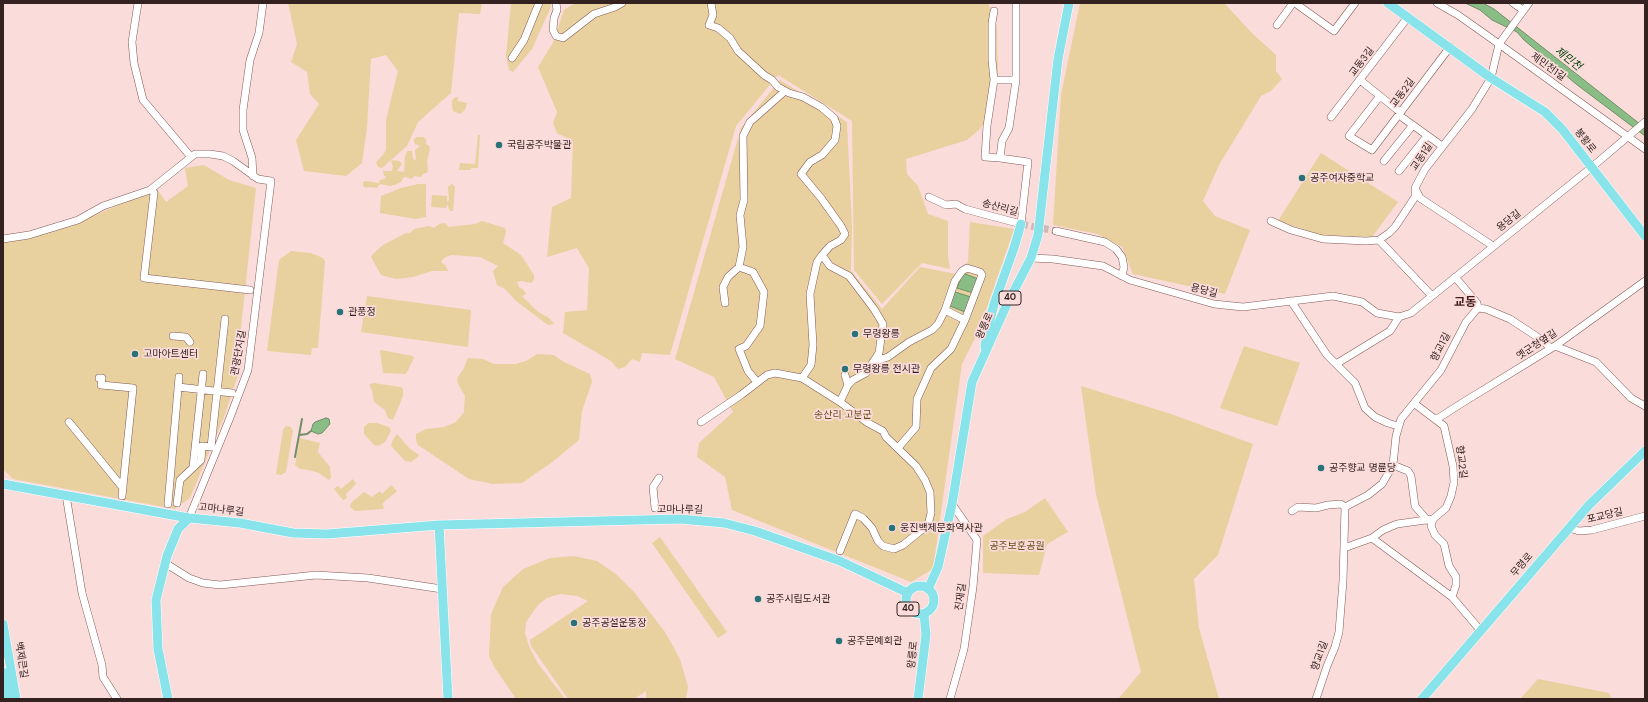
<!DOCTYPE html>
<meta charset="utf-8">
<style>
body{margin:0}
#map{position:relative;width:1648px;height:702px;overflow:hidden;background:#fadcda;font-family:"DM Sans",sans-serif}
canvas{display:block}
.frame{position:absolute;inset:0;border:4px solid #342221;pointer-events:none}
</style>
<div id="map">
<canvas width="1648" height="702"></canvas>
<div class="frame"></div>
</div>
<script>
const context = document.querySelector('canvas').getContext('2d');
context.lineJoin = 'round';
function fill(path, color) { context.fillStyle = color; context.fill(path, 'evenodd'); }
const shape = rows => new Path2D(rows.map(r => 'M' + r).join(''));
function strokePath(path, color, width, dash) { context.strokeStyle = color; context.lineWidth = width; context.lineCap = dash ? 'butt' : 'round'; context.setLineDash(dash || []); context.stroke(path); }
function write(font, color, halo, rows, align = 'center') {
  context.font = font + ' "DM Sans","Noto Sans KR",sans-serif'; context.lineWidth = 3.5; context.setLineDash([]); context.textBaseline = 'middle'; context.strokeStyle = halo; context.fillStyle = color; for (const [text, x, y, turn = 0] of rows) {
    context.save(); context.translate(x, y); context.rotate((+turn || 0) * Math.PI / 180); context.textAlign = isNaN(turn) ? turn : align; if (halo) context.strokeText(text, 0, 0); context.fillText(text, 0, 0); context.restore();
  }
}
const green = shape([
 [288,3,482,3,480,14,459,13,451,93,418,122,407,146,382,168,378,167,376,162,383,155,386,150,386,120,398,71,386,55,371,59,367,128,362,163,346,176,304,171,296,140,319,104,310,94,307,72,291,62,297,44],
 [511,3,551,3,550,9,532,49,513,72,509,70,506,56],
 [575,3,986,3,989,5,997,26,998,83,988,116,980,129,967,140,906,159,907,174,918,186,928,214,948,221,948,256,950,269,922,263,882,304,854,270,852,121,778,75,736,126,670,355,642,353,640,362,632,359,625,367,618,369,611,361,563,333,565,312,587,310,589,268,577,248,547,257,552,207,571,198,573,141,557,133,553,123,557,112,538,67,553,43,564,10],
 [1080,3,1224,3,1253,34,1276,55,1276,71,1282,79,1271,91,1261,96,1219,165,1203,201,1215,216,1250,230,1225,294,1133,274,1122,247,1097,234,1053,225,1061,95],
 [780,80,847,122,852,227,851,271,882,309,920,267,956,274,968,262,970,222,1014,229,979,330,962,364,933,569,911,582,732,510,725,477,697,457,699,443,733,412,714,377,675,359,741,128],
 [458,97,458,101,467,103,465,110,460,114,453,111,452,106,452,101,454,98],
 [478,135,480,135,478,168,472,168,470,170,459,170,460,163,475,164],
 [417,137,424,137,426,140,426,144,429,146,430,149,427,161,428,172,423,174,421,177,414,176,412,179,404,177,401,182,395,185,390,186,380,184,377,188,369,187,366,188,363,186,363,182,366,181,379,183,380,180,385,179,386,177,384,175,383,171,392,171,393,166,391,162,393,160,399,161,402,164,397,171,404,172,405,157,407,151,412,151,413,159,416,160,415,150,420,146,414,143,414,139],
 [1321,153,1398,202,1372,237,1321,235,1278,221],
 [204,165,229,180,256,188,239,346,240,362,237,378,224,417,190,498,175,509,13,479,3,469,3,243,20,240,76,223,157,189,166,202,188,186,185,168],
 [418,184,426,184,426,217,416,219,380,213,381,196,401,188],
 [452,184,455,187,453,211,450,211,447,204,446,208,431,207,432,195,447,196,447,202,449,200,448,187],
 [482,221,505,228,506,232,503,243,521,255,534,275,534,280,531,283,522,281,517,282,519,287,524,290,526,294,522,296,538,312,549,318,554,324,548,325,516,301,505,289,497,285,493,271,498,266,480,257,451,255,444,258,441,262,446,266,448,271,432,271,413,277,396,279,381,275,371,257,373,254,383,245,406,233,410,233,414,229,429,226,434,228,439,224,445,223,449,227,457,226,475,224],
 [291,251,311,253,323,258,325,262,318,348,312,348,311,355,267,351,279,260],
 [367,296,471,310,468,347,361,332],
 [1244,346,1300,363,1277,426,1220,408],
 [381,350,413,356,414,358,406,374,383,373,380,351],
 [537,354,554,355,564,362,590,374,592,382,582,411,579,440,551,463,522,483,493,484,469,479,418,445,416,440,416,434,426,429,444,427,456,422,464,412,465,396,458,384,457,378,463,370,468,358,483,359,494,364,516,364,526,361],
 [373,383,401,387,403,389,403,396,393,420,388,418,385,410,374,402,372,390,369,385],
 [1081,386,1171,414,1253,444,1218,555,1194,579,1199,628,1219,699,1118,699,1141,672,1096,494],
 [368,423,377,423,389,427,391,431,385,442,378,446,374,445,364,434,364,427],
 [286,426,291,427,293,431,286,472,281,475,276,474,283,430],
 [397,434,410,449,418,454,419,456,411,462,405,461,391,446,393,439],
 [300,438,320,443,318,452,330,467,331,478,329,480,319,473,309,470,300,469,295,465],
 [353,479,356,484,346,494,347,498,343,500,334,489,338,486,341,489],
 [391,485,397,491,382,504,384,507,383,509,355,511,350,507,351,503,364,492,372,497,380,491,382,494],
 [1045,498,1068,532,1047,544,1039,575,983,573,983,536,1007,519,1025,512],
 [660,537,727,632,718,638,652,543],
 [574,556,597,561,617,575,634,592,665,632,680,659,688,687,686,699,646,699,646,691,634,699,568,699,531,646,530,640,588,601,577,596,560,594,547,598,538,605,526,622,525,633,529,646,537,662,565,699,516,699,495,668,489,656,491,614,503,587,523,569,550,558],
 [1538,679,1609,693,1612,699,1520,699]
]);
const water = shape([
 [1465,3,1483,3,1494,9,1645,128,1645,136,1576,84,1524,40,1517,32,1492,20,1480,10,1465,3],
 [963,273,978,279,973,293,957,288,963,273],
 [955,292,971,297,965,312,950,306,955,292],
 [326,418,329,419,330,424,322,433,318,434,311,431,313,424,315,422,326,418]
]);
const stream = shape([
 [299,435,307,434,311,431],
 [295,457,302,419]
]);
const minorTunnel = shape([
 [1021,224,1056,231]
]);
const minor = shape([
 [138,3,132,42,134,63,143,100,191,157],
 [556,3,557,10,554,18,553,30,556,36,563,38,594,14,615,7,622,3],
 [711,3,713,15,709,25,718,28,730,38,738,51,764,75,772,80,778,87,789,93,803,97,821,107,834,118,837,126,835,140,822,155,810,162,801,174,821,198,841,226,845,234,841,240,830,246,822,255,830,266,849,276,874,309,883,324,879,353,866,373,853,380,848,385,840,402,868,423,883,431,886,437,916,466,925,480,930,492,931,513,928,525,903,545,894,549,883,546,878,541,872,528,863,518,855,514,840,551],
 [1295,3,1334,31,1355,3],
 [1437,3,1458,15,1499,44,1645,149],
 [1513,3,1523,10],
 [1277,25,1293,3],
 [512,58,524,40,539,3],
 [994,80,992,60,992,23,994,11],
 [1360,80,1400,112],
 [1380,96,1349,136,1372,150,1450,47],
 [1331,117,1408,17],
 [1403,118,1442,146],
 [1000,158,985,157,987,126,994,80,1016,80],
 [1384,161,1413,125],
 [1399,171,1427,136],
 [253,176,252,158,243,130,243,110,250,60,259,33,263,3],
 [154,193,144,278,250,290],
 [929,197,946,205,956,204,965,209,1021,224,1028,162,1000,158,1002,141,1009,128,1016,80,1016,3],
 [1271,221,1291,230,1323,239,1366,241,1379,240,1389,233,1395,227,1415,197,1415,190],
 [1056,231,1105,242,1116,249,1122,257,1124,267,1122,276],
 [3,239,29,235,78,220,103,206,150,190,195,154,210,154,223,156,233,161,258,179,271,181,248,370,229,420,189,518],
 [1379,240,1432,296],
 [1493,246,1420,198,1415,188,1425,169,1472,109,1491,78,1499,44,1529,3],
 [822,255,817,262,810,294,813,345,811,365,802,378,840,402],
 [1031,258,1053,259,1103,266,1130,280,1214,304,1243,307,1333,296,1362,302,1377,313,1399,317,1411,313,1592,167,1645,122],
 [1455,277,1477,303,1478,308],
 [1291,301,1327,355,1355,383,1365,408,1375,417,1388,423,1398,426],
 [725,303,723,287,728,277,739,267],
 [1478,308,1486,309,1510,319,1539,338,1551,348],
 [945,310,955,281,962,271,967,268,980,272,982,275,965,320],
 [173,336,186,337,190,342],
 [1555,346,1596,362,1631,398,1645,406],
 [873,362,888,357,909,342,932,330,938,324,945,310,965,320,951,349,931,368,917,399,916,427,898,448],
 [1336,364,1390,331,1399,317],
 [845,375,848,385],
 [99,378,102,378,101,385,133,388,122,496],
 [757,382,748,371,739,349,746,346,760,326,764,292,753,272,739,267,743,247,740,215,744,200,743,136,750,122,785,91],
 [178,387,232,393],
 [1415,404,1444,426,1453,466,1454,482,1451,496,1446,508,1433,519,1431,526,1435,535,1444,544,1449,566,1456,577,1456,585,1452,597],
 [1437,419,1462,403,1555,346,1645,281],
 [69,422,123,488],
 [701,422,741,395,767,375,775,373,802,378],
 [1393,465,1408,471,1411,476,1415,506,1427,520],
 [193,467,203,374],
 [66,495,82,593,102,665,103,677,117,699],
 [177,503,180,480,201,460,202,446,211,447,225,319],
 [168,504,179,377],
 [655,508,653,487,659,478],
 [1292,511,1298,507,1316,508,1328,505,1341,504,1345,507],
 [1569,528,1579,531,1592,530,1645,516],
 [1372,538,1452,597,1481,631],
 [1344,548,1372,538,1383,530,1397,524,1433,519],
 [165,563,189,578,203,583,220,585,316,575,368,578,442,589],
 [950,699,964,649,973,587,977,540,952,504],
 [1316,699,1327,666,1335,647,1339,632,1343,581,1345,507,1368,495,1382,484,1393,465,1396,436,1401,419,1441,370,1466,322,1478,308]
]);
const major = shape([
 [1388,3,1491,78,1545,112,1562,129,1645,236],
 [985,347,987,331,994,304,1014,248,1021,224],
 [3,484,189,518,240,523,293,533,327,534,439,525,680,519,724,523,755,531,840,561,908,593],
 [439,525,448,699],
 '906 600a14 14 0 1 1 28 0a14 14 0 1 1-28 0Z',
 [928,589,938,567,952,504,972,382,1007,304,1031,258,1038,235,1058,59,1069,3],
 [3,624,16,699],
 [3,672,7,699],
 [168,699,158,649,156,600,167,556,178,529,189,518],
 [918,699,926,635,924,614],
 [1422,699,1589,505,1645,451]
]);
const markers = [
 [499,145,4,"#287278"],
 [1302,178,4,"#287278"],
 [340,312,4,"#287278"],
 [855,334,4,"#287278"],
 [135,354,4,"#287278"],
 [845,369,4,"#287278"],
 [1321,468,4,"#287278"],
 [892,528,4,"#287278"],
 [758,599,4,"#287278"],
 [574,623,4,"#287278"],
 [839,641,4,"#287278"]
];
const shields = [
 [1010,298,22],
 [908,609,22]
];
const shieldNames = [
 ["40",1010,298],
 ["40",908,609]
];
const streetNames = [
 ["교동3길",1362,62,-53],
 ["제민천1길",1548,67,36],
 ["교동2길",1403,93,-53],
 ["봉황로",1585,141,52],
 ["교동1길",1422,157,-56],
 ["송산리길",1000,208,15],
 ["용당길",1509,221,-39],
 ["용당길",1204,291,14],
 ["왕릉로",985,326,-66],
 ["옛군청옆길",1537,345,-33],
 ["향교1길",1441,347,-63],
 ["관광단지길",239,353,-80],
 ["향교2길",1461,462,83],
 ["고마나루길",221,510,7],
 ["고마나루길",680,510,1],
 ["포교당길",1605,516,-13],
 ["무령로",1522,565,-49],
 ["진재길",961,597,-82],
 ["왕릉로",913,655,-84],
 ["향교1길",1320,656,-70],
 ["백제큰길",21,660,81]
];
const poiNames = [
 ["국립공주박물관",507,145],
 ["공주여자중학교",1310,178],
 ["관풍정",348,312],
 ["무령왕릉",863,334],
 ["고마아트센터",143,354],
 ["무령왕릉 전시관",853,369],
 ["공주향교 명륜당",1329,468],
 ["웅진백제문화역사관",900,528],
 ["공주시립도서관",766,599],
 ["공주공설운동장",582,623],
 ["공주문예회관",847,641]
];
const parkNames = [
 ["송산리 고분군",843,415],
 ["공주보훈공원",1017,546]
];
const waterNames = [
 ["제민천",1568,59,38]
];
const quarterNames = [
 ["교동",1465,303]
];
fill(green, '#e9d09f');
fill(water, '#89bd85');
strokePath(water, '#708e67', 1);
strokePath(stream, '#708e67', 2);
strokePath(minorTunnel, '#d2b7b5', 7, [7, 3.5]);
strokePath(minor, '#825956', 8);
strokePath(major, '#fff', 10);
strokePath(minor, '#fff', 7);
strokePath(major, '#89e3eb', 9);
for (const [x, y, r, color] of markers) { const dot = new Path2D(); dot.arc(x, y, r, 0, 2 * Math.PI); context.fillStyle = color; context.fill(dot); strokePath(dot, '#fadcda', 1.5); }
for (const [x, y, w] of shields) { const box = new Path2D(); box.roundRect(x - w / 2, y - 7, w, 14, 3); context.fillStyle = '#fadcda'; context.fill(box); strokePath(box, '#342221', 1); }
write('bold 9px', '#342221', null, shieldNames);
write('10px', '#342221', '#fadcda', streetNames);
write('10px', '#342221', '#fadcda', poiNames, 'left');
write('10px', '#664e1a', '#fadcda', parkNames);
write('italic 11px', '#09410b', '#fadcda', waterNames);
write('bold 12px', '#411d1c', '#fadcda', quarterNames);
</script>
